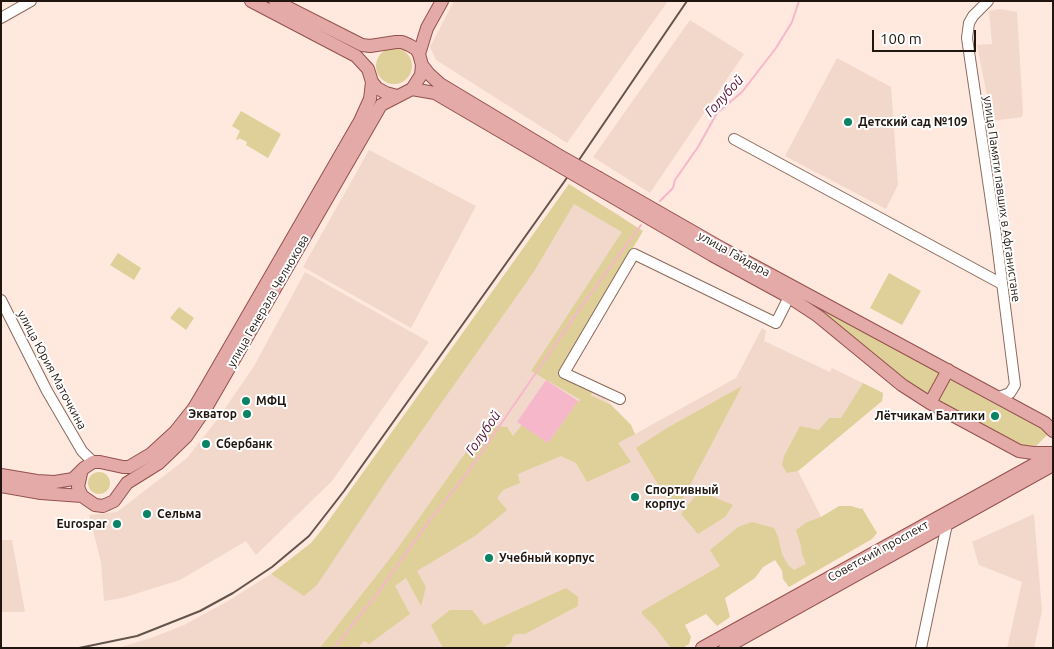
<!DOCTYPE html>
<meta charset="utf-8">
<style>
body{margin:0}
#map{position:relative;width:1054px;height:649px;overflow:hidden;background:#ffe8de;font-family:Ubuntu,sans-serif}
canvas{display:block}
.frame{position:absolute;inset:0;border:2px solid #21150f;pointer-events:none}
.scale{position:absolute;left:872px;top:30px;width:104px;height:22px;box-sizing:border-box;border:2px solid #21150f;border-top:0;padding-left:6px;font-size:15px;line-height:18px;white-space:nowrap;color:#21150f;-webkit-text-stroke:4px #fff;paint-order:stroke}
</style>
<div id="map">
<canvas width="1054" height="649"></canvas>
<div class="frame"></div>
<div class="scale">100 m</div>
</div>
<script>
const context = document.querySelector('canvas').getContext('2d');
context.lineJoin = 'round';
function fill(path, color) { context.fillStyle = color; context.fill(path, 'evenodd'); }
const shape = rows => new Path2D(rows.map(r => 'M' + r).join(''));
function strokePath(path, color, width, dash) { context.strokeStyle = color; context.lineWidth = width; context.lineCap = dash ? 'butt' : 'round'; context.setLineDash(dash || []); context.stroke(path); }
function write(font, color, halo, rows, align = 'center') {
  context.font = font + ' Ubuntu,sans-serif'; context.lineWidth = 4; context.setLineDash([]); context.textBaseline = 'middle'; context.strokeStyle = halo; context.fillStyle = color; for (const [text, x, y, turn = 0] of rows) {
    context.save(); context.translate(x, y); context.rotate((+turn || 0) * Math.PI / 180); context.textAlign = isNaN(turn) ? turn : align; if (halo) context.strokeText(text, 0, 0); context.fillText(text, 0, 0); context.restore();
  }
}
const built = shape([
 [454,1,668,1,567,143,436,60,430,47],
 [1000,9,1017,12,1023,113,1022,117,992,121,977,45,992,44,989,11],
 [690,20,744,54,650,193,593,157],
 [837,58,891,87,898,185,886,209,785,156],
 [369,150,476,206,411,328,303,267],
 [571,188,619,215,641,234,559,373,601,394,631,425,635,434,736,378,762,328,766,331,764,341,830,372,832,368,883,393,882,401,798,471,840,554,790,584,775,560,673,618,689,644,682,648,118,648,154,637,184,625,228,601,271,574,296,590],
 [305,272,429,342,332,481,256,555,246,541,180,580,122,598,104,601,101,562,89,515,117,512,187,458,220,416,254,366],
 [1034,514,1042,611,1034,648,1007,648,1022,582,979,565,972,542],
 [1,540,12,540,25,612,1,612]
]);
const green = shape([
 '376 66a18 18 0 1 1 36 0a18 18 0 1 1-36 0Z',
 [241,111,281,134,268,158,246,145,247,142,239,138,238,140,236,139,240,131,232,126],
 [569,184,643,231,559,373,595,391,590,395,611,405,631,425,635,434,618,443,631,462,587,482,576,463,561,456,518,474,520,483,503,490,497,498,507,510,475,536,417,571,426,587,421,606,406,578,395,586,410,614,369,644,364,641,358,648,320,648,398,548,485,425,507,427,513,436,522,425,548,443,578,401,581,400,531,371,622,232,574,204,533,273,389,477,317,585,304,596,271,574,311,543,324,527],
 [118,253,141,268,134,280,110,265],
 [889,273,921,291,902,325,870,308],
 [814,303,938,372,939,376,929,393,924,394,812,307],
 [179,307,194,318,186,330,170,318],
 [947,378,1041,429,1048,434,1035,447,1013,444,936,401],
 [863,383,883,393,882,401,798,471,787,473,782,465,784,456,800,426,819,430,829,418,841,418],
 [742,386,678,508,673,509,636,448,667,428],
 '88 483a11 11 0 1 1 22 0a11 11 0 1 1-22 0Z',
 [699,491,733,505,725,517,698,534,681,514],
 [839,506,851,506,861,509,862,508,877,533,872,539,789,587,783,579,782,570,775,560,763,567,755,578,725,598,730,617,717,626,706,614,685,625,691,637,689,644,682,648,671,648,655,627,642,614,642,611,720,566,710,550,738,527,752,522,774,528,778,537,782,554,788,565,794,570,806,564,802,554,801,546,796,530,807,522,821,517],
 [566,588,578,597,578,606,525,634,517,634,513,636,511,643,503,648,443,648,431,625,450,610,472,610,484,625]
]);
const water = shape([
 [546,380,578,401,548,443,517,422]
]);
const stream = shape([
 [660,201,673,188,675,180,698,147,717,113,742,92,776,48,792,22,799,1],
 [334,648,377,594,429,521,468,472,581,307,641,225]
]);
const minor = shape([
 [988,1,973,16,969,23,967,38,996,235,1015,385,1010,393,999,397],
 [1,18,31,1],
 [734,139,1002,284],
 [1,300,47,391,82,451,93,462],
 [620,399,564,373,634,254,776,323,789,297],
 [921,648,947,524]
]);
const major = shape([
 [251,1,356,56,368,69,372,82,377,88,386,93,397,96],
 [275,1,362,45,370,46,396,42,402,42,409,45,416,49,419,54,422,65,429,74,440,84,558,155],
 [419,54,427,28,442,1],
 [412,89,435,93,553,162],
 [599,178,723,249,1045,423,1053,431],
 [594,186,712,255,789,297,818,316,902,385,930,403,1019,451,1033,453,1053,453],
 [930,403,948,370],
 [81,473,78,487,82,496,95,505,103,506,114,501,127,483,159,463,186,437,206,408,381,105,412,89,421,75,422,65],
 [1,475,37,481,55,482,73,479,84,468,93,462,100,462,123,467,129,467,151,454,175,432,194,408,207,386,360,121,370,99,372,82],
 [1,486,41,493,82,496],
 [702,648,1053,454],
 [725,648,1053,465]
]);
const rail = shape([
 [79,648,137,636,200,611,233,593,272,567,309,536,344,491,564,182,687,1]
]);
const majorBridge = shape([
 [558,155,599,178],
 [553,162,594,186]
]);
const markers = [
 [848,122,5,"#088363"],
 [246,401,5,"#088363"],
 [247,414,5,"#088363"],
 [995,416,5,"#088363"],
 [206,444,5,"#088363"],
 [635,497,5,"#088363"],
 [147,514,5,"#088363"],
 [117,524,5,"#088363"],
 [489,558,5,"#088363"]
];
const poiNames = [
 ["Детский сад №109",858,122],
 ["МФЦ",256,401],
 ["Экватор",237,414,"right"],
 ["Лётчикам Балтики",985,416,"right"],
 ["Сбербанк",216,444],
 ["Спортивный",645,490],
 ["корпус",645,504],
 ["Сельма",157,514],
 ["Eurospar",107,524,"right"],
 ["Учебный корпус",499,558]
];
const streetNames = [
 ["улица Памяти павших в Афганистане",1002,199,82],
 ["улица Гайдара",734,254,29],
 ["улица Генерала Челнокова",268,301,-60],
 ["улица Юрия Маточкина",52,370,62],
 ["Советский проспект",878,551,-29]
];
const waterNames = [
 ["Голубой",724,96,-48],
 ["Голубой",483,433,-55]
];
fill(built, '#f2d8cb');
fill(green, '#dfd099');
fill(water, '#f6b7cb');
strokePath(stream, '#f6b7cb', 2);
strokePath(minor, '#8a6a5b', 12);
strokePath(major, '#94514d', 14);
strokePath(minor, '#fff', 10);
strokePath(major, '#e4aaa8', 12);
strokePath(rail, '#63544c', 2);
strokePath(majorBridge, '#94514d', 14, []);
strokePath(majorBridge, '#e4aaa8', 12);
for (const [x, y, r, color] of markers) { const dot = new Path2D(); dot.arc(x, y, r, 0, 2 * Math.PI); context.fillStyle = color; context.fill(dot); strokePath(dot, '#fff', 2); }
write('bold 12px', '#21150f', '#fff', poiNames, 'left');
write('12px', '#21150f', '#fff', streetNames);
write('italic 14px', '#571030', '#fff', waterNames);
</script>
